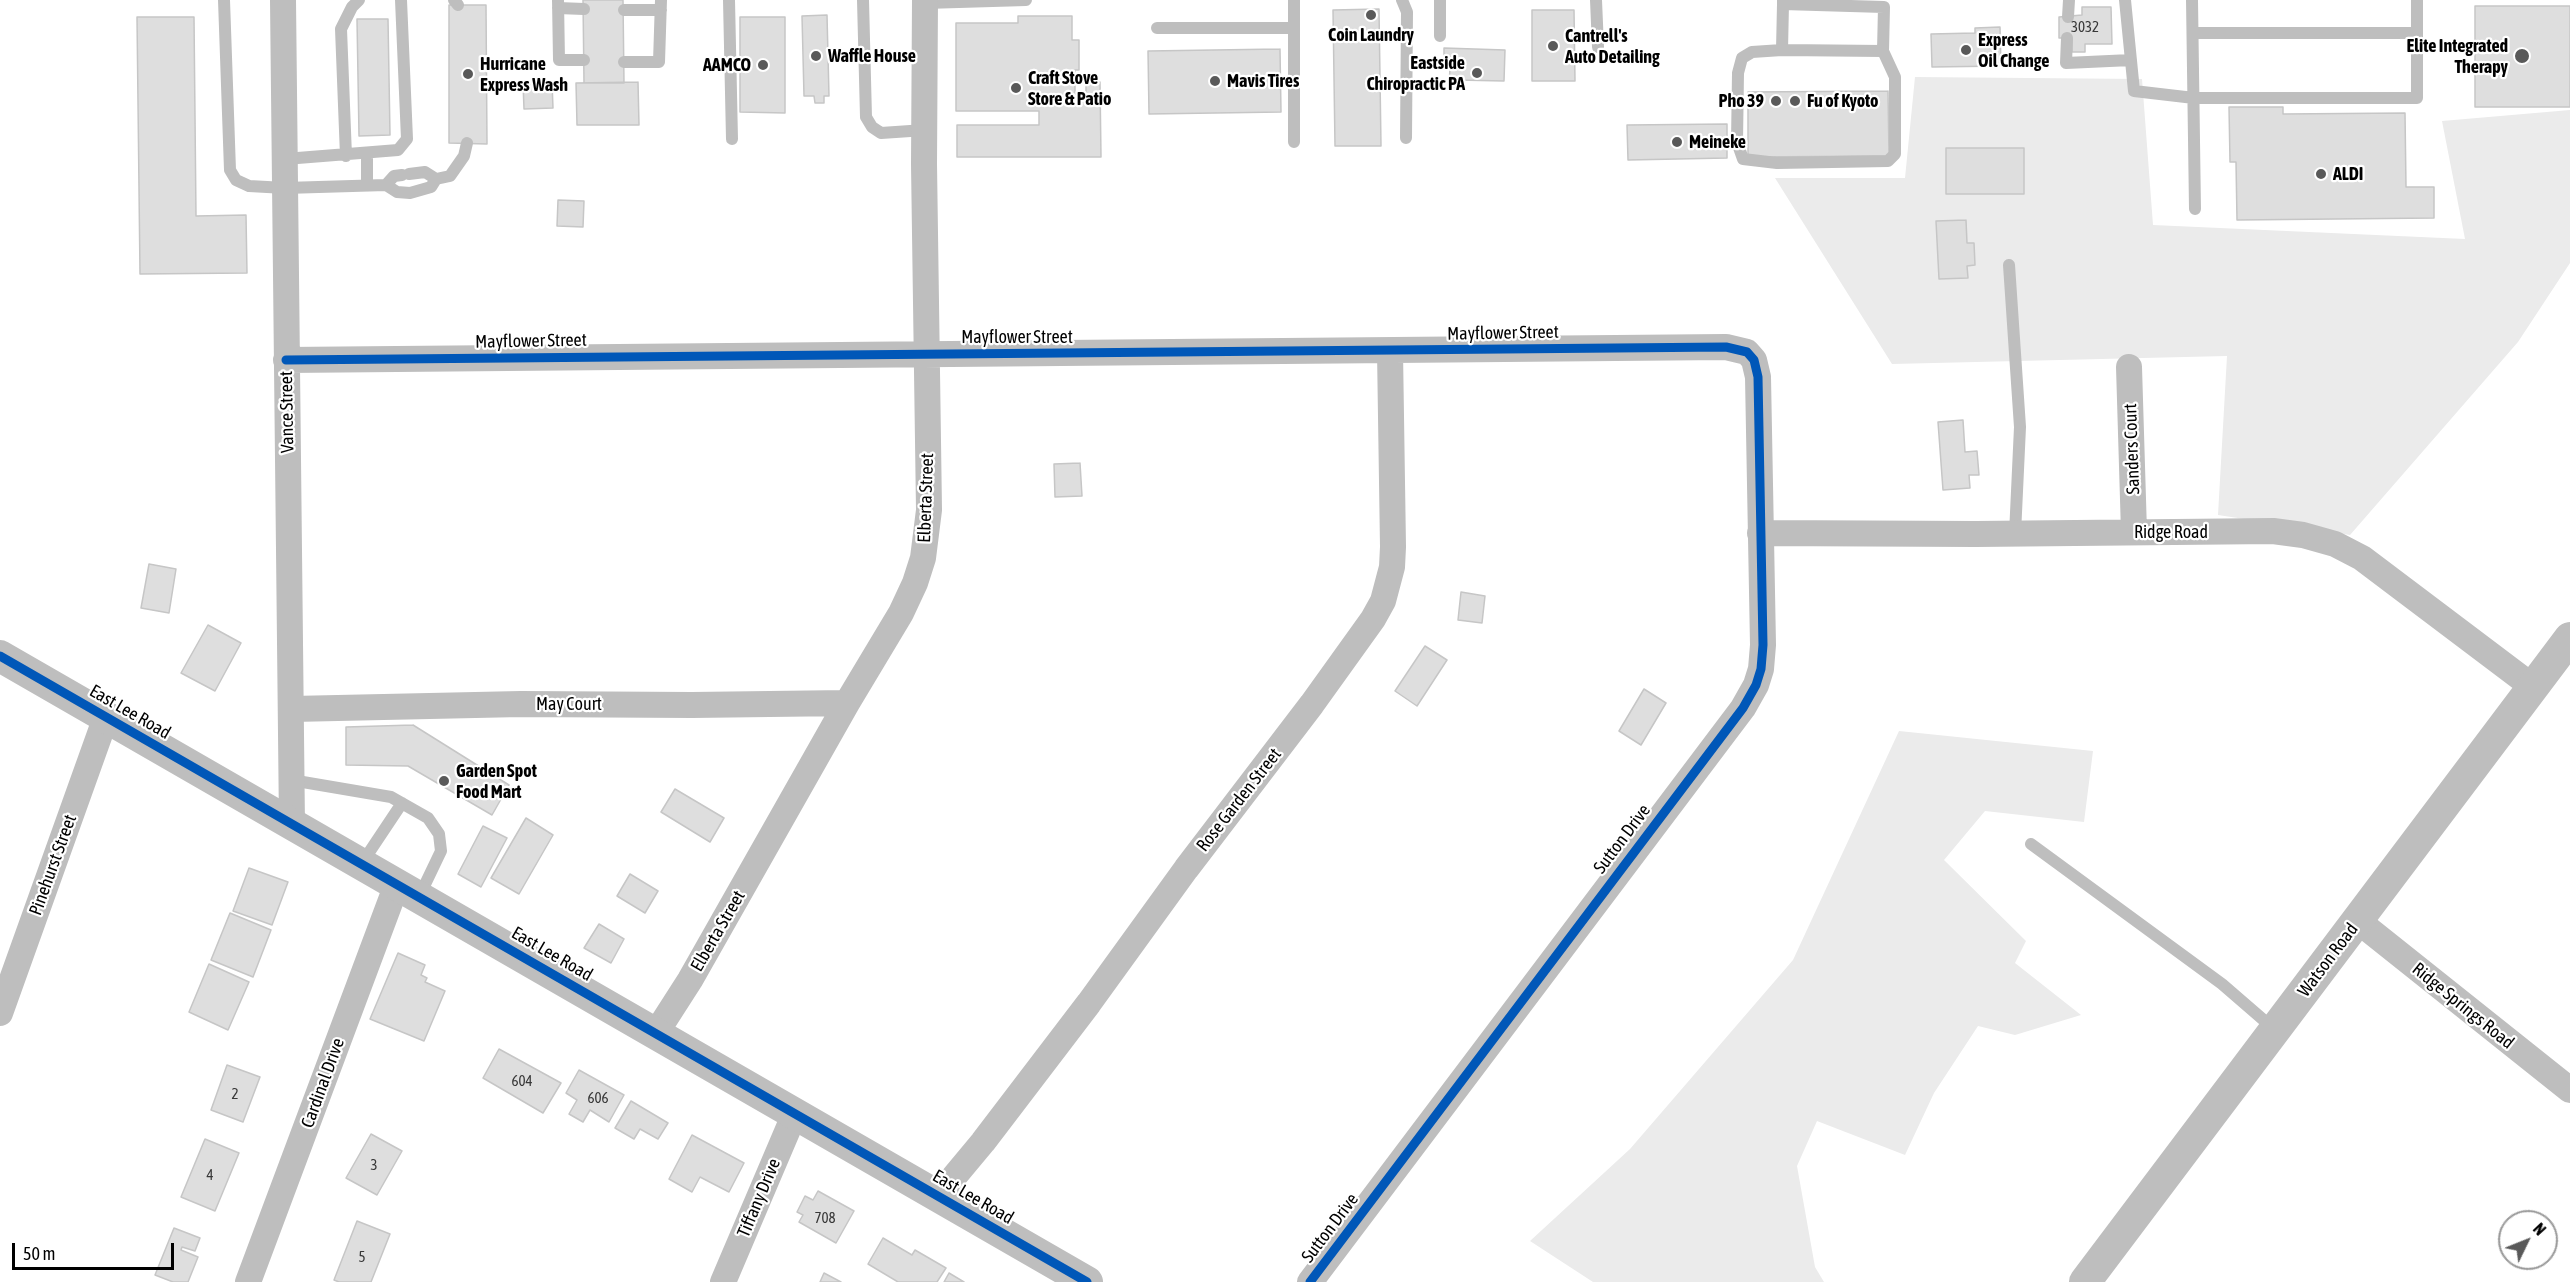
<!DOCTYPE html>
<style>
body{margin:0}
#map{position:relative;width:2570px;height:1282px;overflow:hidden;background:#fff;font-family:"Asap Condensed",sans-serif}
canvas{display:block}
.north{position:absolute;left:2498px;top:1210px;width:60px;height:60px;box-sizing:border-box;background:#fff;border:2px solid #999;border-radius:50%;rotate:47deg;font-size:16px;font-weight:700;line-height:24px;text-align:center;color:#000}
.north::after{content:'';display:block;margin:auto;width:21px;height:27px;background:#595959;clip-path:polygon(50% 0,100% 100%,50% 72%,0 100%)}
.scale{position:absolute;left:12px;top:1243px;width:162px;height:27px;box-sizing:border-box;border:3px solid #000;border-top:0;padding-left:8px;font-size:18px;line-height:21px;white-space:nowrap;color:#000;-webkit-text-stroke:4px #fff;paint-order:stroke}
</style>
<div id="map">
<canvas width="2570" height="1282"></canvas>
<div class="north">N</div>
<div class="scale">50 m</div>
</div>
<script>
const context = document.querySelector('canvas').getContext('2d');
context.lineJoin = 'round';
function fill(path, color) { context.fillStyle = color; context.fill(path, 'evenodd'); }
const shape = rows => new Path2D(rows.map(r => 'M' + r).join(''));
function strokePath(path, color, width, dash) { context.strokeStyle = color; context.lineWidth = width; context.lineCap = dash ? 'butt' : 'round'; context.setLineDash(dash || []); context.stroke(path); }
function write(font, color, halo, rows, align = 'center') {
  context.font = font + ' "Asap Condensed",sans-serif'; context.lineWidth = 4.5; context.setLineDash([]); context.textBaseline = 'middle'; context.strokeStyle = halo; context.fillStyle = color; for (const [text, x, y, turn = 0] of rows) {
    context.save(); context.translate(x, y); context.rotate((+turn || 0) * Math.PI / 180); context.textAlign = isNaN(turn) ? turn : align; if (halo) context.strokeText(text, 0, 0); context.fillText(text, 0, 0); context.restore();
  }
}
const green = shape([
 [1915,77,2142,79,2153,225,2465,239,2442,121,2570,110,2570,263,2518,342,2350,535,2218,515,2227,356,1892,364,1775,178,1905,178],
 [1899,731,2093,751,2084,822,1985,811,1944,860,2026,941,2015,963,2081,1015,2015,1035,1978,1026,1934,1093,1905,1155,1817,1121,1797,1166,1815,1267,1824,1282,1593,1282,1530,1241,1630,1149,1793,960]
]);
const building = shape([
 [583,0,623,0,624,83,584,83,583,0],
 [449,5,486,5,487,144,449,143,449,5],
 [2475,6,2570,6,2570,107,2475,107,2475,6],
 [2082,7,2111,7,2112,44,2085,44,2085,52,2072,52,2072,38,2059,38,2059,17,2082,15,2082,7],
 [1379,9,1381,146,1335,146,1333,10,1379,9],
 [1532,10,1574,10,1575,81,1532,81,1532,10],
 [827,15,829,96,824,96,824,103,815,103,814,96,804,96,802,16,827,15],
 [1018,16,1072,16,1072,40,1079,40,1079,70,1075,70,1075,94,1086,94,1086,82,1100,82,1101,157,957,157,957,125,1039,125,1039,111,956,111,956,23,1018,23,1018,16],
 [137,17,194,17,196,216,246,215,247,273,140,274,137,17],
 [740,17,785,17,785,113,740,112,740,17],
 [357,19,388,19,390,135,359,136,357,19],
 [2000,27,2001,66,1932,67,1931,34,1975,33,1975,28,2000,27],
 [1444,48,1505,50,1504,81,1457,80,1457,88,1449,88,1450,67,1444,67,1444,48],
 [1280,49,1281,112,1149,114,1148,51,1280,49],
 [552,82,553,108,524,109,523,83,552,82],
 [638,82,639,125,577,125,576,83,638,82],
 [1888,91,1889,156,1748,157,1748,92,1888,91],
 [2229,107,2283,107,2283,114,2405,113,2406,187,2434,187,2434,218,2237,220,2236,162,2230,162,2229,107],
 [1727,124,1727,158,1628,160,1627,125,1727,124],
 [1946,148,2024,148,2024,194,1946,194,1946,148],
 [558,200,584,201,583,227,557,226,558,200],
 [1966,220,1967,243,1974,243,1975,265,1967,266,1968,278,1939,279,1936,221,1966,220],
 [1963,420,1965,452,1977,451,1979,475,1969,475,1970,488,1943,490,1938,422,1963,420],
 [1080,463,1082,496,1055,497,1054,464,1080,463],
 [149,564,176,569,169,613,141,608,149,564],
 [1461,592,1485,596,1482,623,1458,620,1461,592],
 [208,625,241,643,215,691,181,673,208,625],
 [1425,646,1447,660,1417,706,1395,691,1425,646],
 [1644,689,1666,703,1641,745,1619,731,1644,689],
 [413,725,509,785,492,815,408,766,346,765,346,727,413,725],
 [675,789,724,818,710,842,661,812,675,789],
 [526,818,553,835,519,894,491,878,526,818],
 [483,826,507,838,481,887,458,874,483,826],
 [249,868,288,882,272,925,233,911,249,868],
 [630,874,658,891,645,913,617,896,630,874],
 [230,913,271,930,253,977,211,960,230,913],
 [599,924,624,939,611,963,584,948,599,924],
 [398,953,425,965,421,975,427,978,425,982,445,991,424,1041,370,1019,398,953],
 [209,964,249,982,228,1030,189,1012,209,964],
 [499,1049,561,1083,543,1113,483,1078,499,1049],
 [227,1065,260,1077,243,1122,211,1110,227,1065],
 [579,1070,624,1095,609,1122,590,1110,583,1122,569,1114,577,1100,566,1093,579,1070],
 [631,1101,668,1123,658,1139,640,1129,634,1139,615,1128,631,1101],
 [371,1134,402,1151,377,1195,346,1178,371,1134],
 [692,1135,744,1163,729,1192,700,1177,692,1192,669,1179,692,1135],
 [205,1139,239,1153,215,1211,181,1197,205,1139],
 [818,1191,854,1211,836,1243,799,1222,803,1215,797,1212,805,1196,813,1200,818,1191],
 [357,1221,390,1234,371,1282,339,1282,334,1280,357,1221],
 [174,1228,200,1238,195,1251,182,1247,181,1250,198,1257,188,1282,173,1282,155,1275,174,1228],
 [883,1238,912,1255,915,1250,946,1268,937,1282,898,1282,868,1264,883,1238],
 [824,1273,841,1282,820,1282,824,1273],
 [949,1273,964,1282,944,1282,949,1273]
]);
const service = shape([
 [224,0,230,170,236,180,249,186,285,188,386,185,397,192,410,193,431,187,436,179,450,176,464,156,467,143],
 [454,0,458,5],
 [558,0,559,60,584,60],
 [729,0,732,139],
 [863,0,866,117,872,127,881,133,925,130],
 [1294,0,1294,142],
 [1402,0,1407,12,1406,138],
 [1596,0,1598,47],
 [2125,0,2134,91,2194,98,2417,98,2417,0],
 [2192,0,2195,209],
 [925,3,1026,0],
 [1783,4,1884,7,1883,51,1782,50,1783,4,1783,0],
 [558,8,584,9],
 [624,10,661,10],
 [2068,17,2069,0],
 [1157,28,1294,28],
 [2193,33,2417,33],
 [1440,36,1440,0],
 [2067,38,2066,63,2131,60],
 [1782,50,1752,52,1742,58,1738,73,1737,142,1743,159,1777,163,1888,161,1895,154,1895,77,1883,51],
 [624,62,659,62,661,0],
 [346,156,341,29,352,7,359,0],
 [285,159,398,150,407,139,401,0],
 [409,174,425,172,436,179],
 [367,184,367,154],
 [386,185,394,176,402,175],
 [2009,265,2020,427,2015,534],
 [291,780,391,797,428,818,439,834,441,851,419,897],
 [2031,844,2222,984,2274,1029],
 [362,863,402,803]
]);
const minor = shape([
 [283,0,292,824],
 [286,360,1726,347,1747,352,1754,360,1758,377,1763,645,1761,669,1756,685,1743,708,1310,1282],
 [2129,367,2134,532],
 [1760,533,1976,534,2273,531,2303,535,2335,544,2362,558,2533,687],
 [292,709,521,704,692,705,847,703],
 [2358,921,2570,1090],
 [0,1013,106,717],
 [656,1033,690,980,847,703,901,613,915,583,923,558,929,510,924,164,925,0],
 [938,1196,983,1142,1089,1003,1186,869,1312,704,1373,619,1383,601,1392,567,1393,547,1390,351],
 [248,1282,397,884],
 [723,1282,795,1113]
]);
const tertiary = shape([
 [0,656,1087,1282],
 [2085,1282,2570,638]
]);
const cycleway = shape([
 [286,360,1726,347,1747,352,1754,360,1758,377,1763,645,1761,669,1756,685,1743,708,1310,1282],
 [0,656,1087,1282]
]);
const markers = [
 [1371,15,6,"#595959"],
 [1553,46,6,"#595959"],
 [1966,50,6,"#595959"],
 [816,56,6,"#595959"],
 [2522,56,8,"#595959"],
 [763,65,6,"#595959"],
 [1477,73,6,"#595959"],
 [468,74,6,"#595959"],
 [1215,81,6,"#595959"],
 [1016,88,6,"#595959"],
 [1776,101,6,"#595959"],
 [1795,101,6,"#595959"],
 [1677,142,6,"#595959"],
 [2321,174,6,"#595959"],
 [444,781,6,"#595959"]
];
const numberNames = [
 ["3032",2085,27],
 ["604",522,1081],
 ["2",235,1094],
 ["606",598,1098],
 ["3",374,1165],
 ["4",210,1175],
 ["708",825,1218],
 ["5",362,1257]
];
const poiNames = [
 ["Coin Laundry",1371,35,"center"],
 ["Cantrell's",1565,36],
 ["Auto Detailing",1565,57],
 ["Express",1978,40],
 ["Oil Change",1978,61],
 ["Elite Integrated",2508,46,"right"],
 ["Therapy",2508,67,"right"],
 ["Waffle House",828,56],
 ["Eastside",1465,63,"right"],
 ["Chiropractic PA",1465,84,"right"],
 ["Hurricane",480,64],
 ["Express Wash",480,85],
 ["AAMCO",751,65,"right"],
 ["Craft Stove",1028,78],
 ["Store & Patio",1028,99],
 ["Mavis Tires",1227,81],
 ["Pho 39",1764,101,"right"],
 ["Fu of Kyoto",1807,101],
 ["Meineke",1689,142],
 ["ALDI",2333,174],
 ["Garden Spot",456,771],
 ["Food Mart",456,792]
];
const streetNames = [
 ["Mayflower Street",1503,333,-1],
 ["Mayflower Street",1017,337],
 ["Mayflower Street",531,341,-1],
 ["Vance Street",287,412,-91],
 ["Sanders Court",2132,449,-92],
 ["Elberta Street",926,498,-88],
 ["Ridge Road",2171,532],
 ["May Court",569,704],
 ["East Lee Road",130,712,30],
 ["Rose Garden Street",1239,800,-52],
 ["Sutton Drive",1622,839,-53],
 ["Pinehurst Street",53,865,-70],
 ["Elberta Street",718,931,-60],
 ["East Lee Road",552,954,30],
 ["Watson Road",2328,960,-53],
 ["Ridge Springs Road",2463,1006,39],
 ["Cardinal Drive",323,1083,-70],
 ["East Lee Road",973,1197,30],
 ["Tiffany Drive",759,1198,-67],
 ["Sutton Drive",1330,1228,-53]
];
fill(green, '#ebebeb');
fill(building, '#dedede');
strokePath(building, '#c6c6c6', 1.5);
strokePath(service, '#bebebe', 12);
strokePath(minor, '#bebebe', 26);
strokePath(tertiary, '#bebebe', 32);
strokePath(cycleway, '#0057b8', 9);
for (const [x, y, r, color] of markers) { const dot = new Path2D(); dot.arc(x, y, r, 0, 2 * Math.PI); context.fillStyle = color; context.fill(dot); strokePath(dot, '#fff', 2); }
write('15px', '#383838', null, numberNames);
write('bold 18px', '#000', '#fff', poiNames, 'left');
write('18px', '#000', '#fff', streetNames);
</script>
